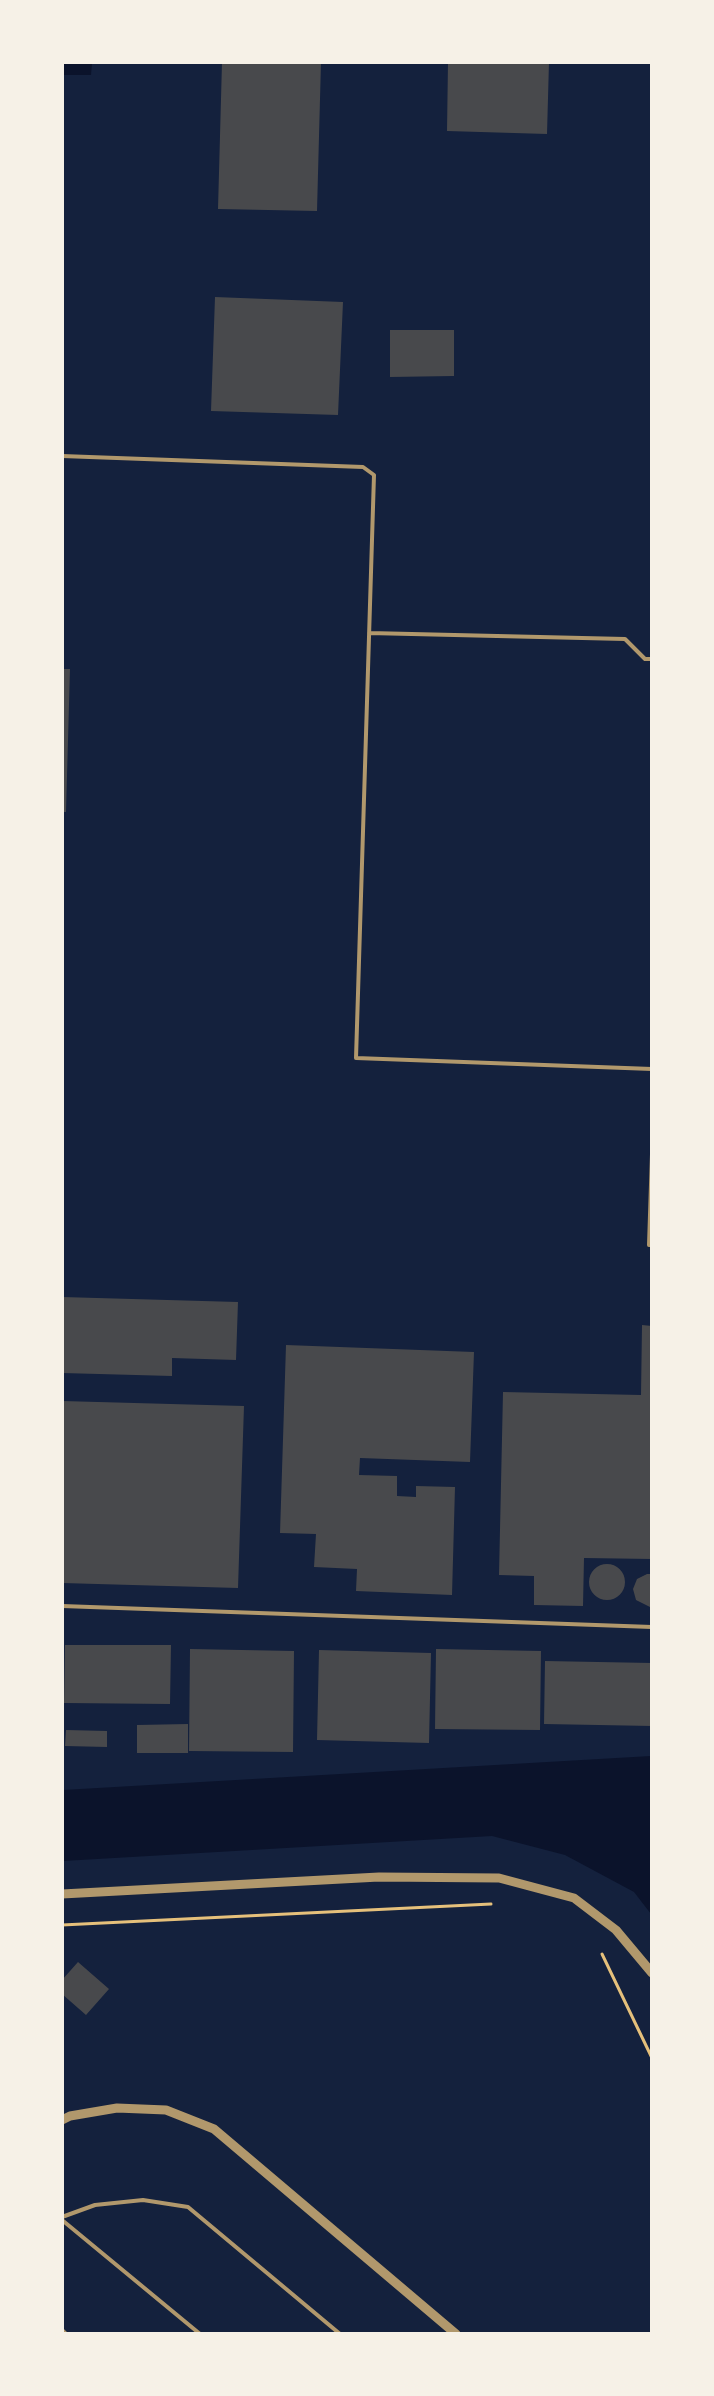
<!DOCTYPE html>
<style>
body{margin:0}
#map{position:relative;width:714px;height:2396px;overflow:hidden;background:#14213d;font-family:Poppins,sans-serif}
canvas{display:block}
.frame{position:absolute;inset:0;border:64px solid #f6f1e7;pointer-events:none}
</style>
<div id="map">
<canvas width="714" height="2396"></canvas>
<div class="frame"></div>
</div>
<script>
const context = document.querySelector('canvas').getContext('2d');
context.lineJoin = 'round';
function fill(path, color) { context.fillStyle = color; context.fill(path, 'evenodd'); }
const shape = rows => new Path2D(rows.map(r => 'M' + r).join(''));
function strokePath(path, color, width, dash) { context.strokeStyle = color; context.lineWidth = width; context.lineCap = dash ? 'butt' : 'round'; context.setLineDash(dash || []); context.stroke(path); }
const water = shape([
 [63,62,92,63,91,75,63,75],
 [651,1756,651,1914,634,1892,565,1855,492,1836,63,1861,63,1790]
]);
const building = shape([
 [222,62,321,62,317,211,218,209],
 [448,62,549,62,547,134,447,131],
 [215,297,343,302,338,415,211,411],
 [390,330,454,330,454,376,390,377],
 [62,669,70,669,66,812,62,812],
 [62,1297,238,1302,236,1360,172,1358,172,1376,62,1373],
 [642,1325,652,1326,652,1559,584,1558,583,1606,534,1605,534,1576,499,1575,503,1392,641,1395],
 [286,1345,474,1352,470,1462,360,1458,359,1475,397,1476,397,1496,416,1497,416,1486,455,1487,452,1595,356,1591,357,1569,314,1567,316,1534,280,1533],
 [62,1401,244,1406,238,1588,62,1583],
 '589 1582a18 18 0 1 1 36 0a18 18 0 1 1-36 0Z',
 [647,1574,652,1574,652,1607,650,1607,636,1600,633,1589,637,1579],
 [65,1645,171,1645,170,1704,64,1703],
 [190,1649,294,1651,293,1752,189,1751],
 [436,1649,541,1651,540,1730,435,1729],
 [319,1650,431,1653,429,1743,317,1740],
 [545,1661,652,1663,652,1726,544,1724],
 [188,1724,188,1753,137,1753,137,1725],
 [66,1730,107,1731,107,1747,65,1746],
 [78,1962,109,1989,86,2015,62,1994,62,1980]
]);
const path = shape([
 [62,1925,491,1904],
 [602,1954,652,2058]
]);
const service = shape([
 [62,456,363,467,374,475,356,1058,652,1069],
 [369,633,625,639,645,659,652,659],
 [652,1154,649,1245,652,1245],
 [62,1606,652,1627],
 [62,2217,95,2205,143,2200,188,2207,340,2334],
 [62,2220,200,2334],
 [62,2330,66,2334]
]);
const tertiary = shape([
 [62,1894,379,1877,499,1878,574,1898,616,1930,652,1973],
 [62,2120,70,2116,117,2108,166,2110,214,2129,456,2334]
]);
fill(water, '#0b132b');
fill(building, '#48494c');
strokePath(path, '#e5c07b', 3);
strokePath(service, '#b1986c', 4);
strokePath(tertiary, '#b1986c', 9);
</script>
